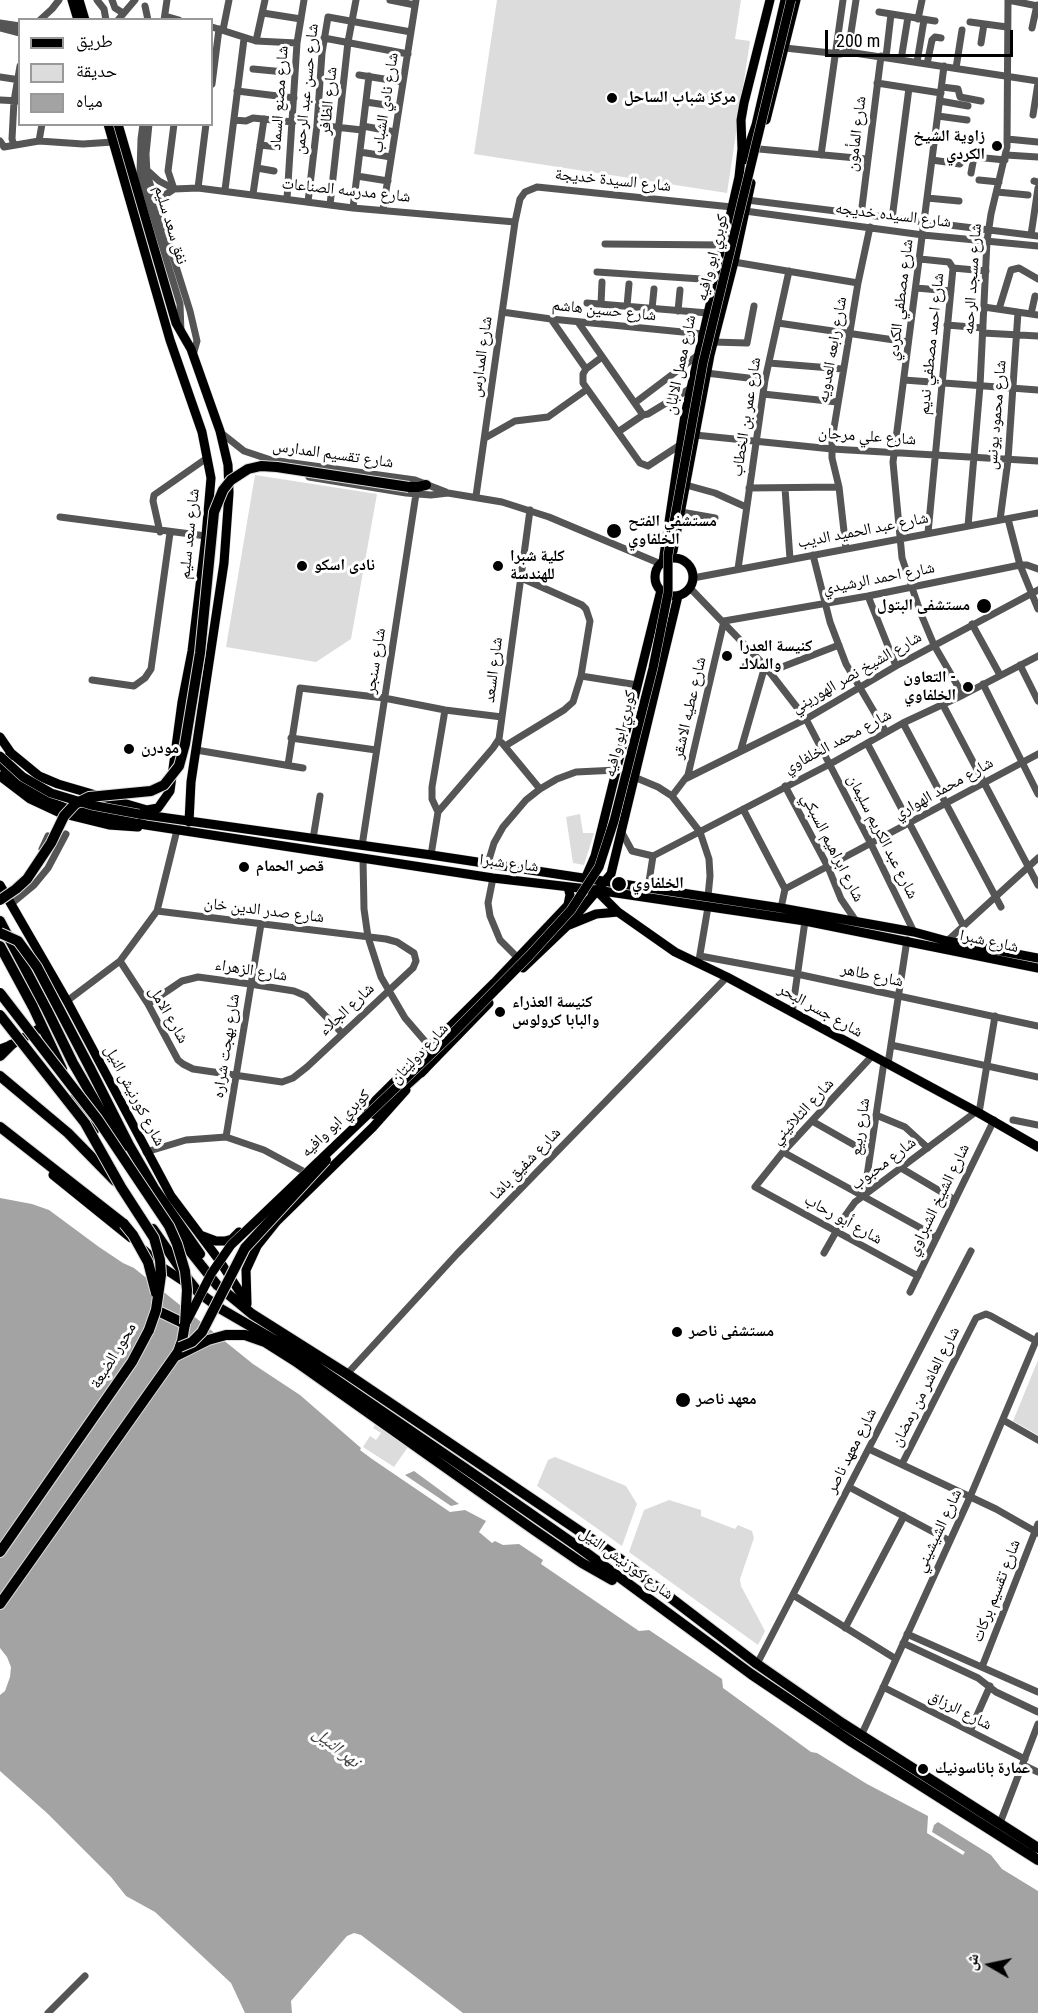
<!DOCTYPE html>
<meta charset="utf-8">
<style>
body{margin:0}
#map{position:relative;width:1038px;height:2013px;overflow:hidden;background:#fff;font-family:"Roboto Condensed","Noto Naskh Arabic",sans-serif}
canvas{display:block}
.legend{position:absolute;left:18px;top:18px;width:195px;height:108px;box-sizing:border-box;background:#fff;border:2px solid #999;margin:0;padding:8px 10px;list-style:none;font-size:18px;color:#000}
.legend li{display:flex;align-items:center;gap:12px;height:30px}
.legend b{width:30px;border:2px solid #999}
.north{position:absolute;left:960px;top:1935px;width:60px;height:60px;-webkit-text-stroke:4px #fff;paint-order:stroke;rotate:279deg;font-size:16px;font-weight:700;line-height:24px;text-align:center;color:#000}
.north::after{content:'';display:block;margin:auto;width:21px;height:27px;background:#000;clip-path:polygon(50% 0,100% 100%,50% 72%,0 100%)}
.scale{position:absolute;left:825px;top:30px;width:188px;height:27px;box-sizing:border-box;border:3px solid #000;border-top:0;padding-left:8px;font-size:18px;line-height:21px;white-space:nowrap;color:#000;-webkit-text-stroke:4px #fff;paint-order:stroke}
</style>
<div id="map">
<canvas width="1038" height="2013"></canvas>
<ul class="legend">
<li><b style="height:8px;background:#000"></b>طريق</li>
<li><b style="height:16px;background:#dcdcdc"></b>حديقة</li>
<li><b style="height:16px;background:#a3a3a3"></b>مياه</li>
</ul>
<div class="north">ش</div>
<div class="scale">200 m</div>
</div>
<script>
const context = document.querySelector('canvas').getContext('2d');
context.lineJoin = 'round';
function fill(path, color) { context.fillStyle = color; context.fill(path, 'evenodd'); }
const shape = rows => new Path2D(rows.map(r => 'M' + r).join(''));
function strokePath(path, color, width, dash) { context.strokeStyle = color; context.lineWidth = width; context.lineCap = dash ? 'butt' : 'round'; context.setLineDash(dash || []); context.stroke(path); }
function write(font, color, halo, rows, align = 'center') {
  context.font = font + ' "Roboto Condensed","Noto Naskh Arabic",sans-serif'; context.lineWidth = 6; context.setLineDash([]); context.textBaseline = 'middle'; context.strokeStyle = halo; context.fillStyle = color; for (const [text, x, y, turn = 0] of rows) {
    context.save(); context.translate(x, y); context.rotate((+turn || 0) * Math.PI / 180); context.textAlign = isNaN(turn) ? turn : align; if (halo) context.strokeText(text, 0, 0); context.fillText(text, 0, 0); context.restore();
  }
}
const green = shape([
 [497,0,741,0,735,39,750,41,727,193,474,154],
 [255,475,377,494,351,639,316,662,226,647],
 [580,814,583,833,594,833,584,865,573,863,566,817],
 [1038,1360,1038,1435,1013,1421],
 [375,1425,408,1447,394,1467,363,1447,370,1436,376,1440,381,1433,373,1428],
 [555,1457,626,1486,637,1504,622,1546,537,1486,548,1460],
 [669,1500,701,1510,701,1516,735,1529,738,1525,752,1531,754,1538,740,1579,741,1586,765,1631,758,1645,629,1552,644,1510]
]);
const water = shape([
 [0,1198,32,1204,49,1210,99,1247,123,1263,134,1268,253,1364,300,1395,361,1448,360,1450,372,1459,450,1512,465,1510,486,1521,479,1532,492,1543,495,1541,503,1545,519,1544,543,1560,541,1564,639,1631,649,1630,722,1679,723,1688,811,1752,817,1753,867,1784,928,1816,927,1833,963,1855,965,1852,932,1832,934,1825,938,1822,991,1855,1002,1869,1038,1891,1038,2013,463,2013,361,1935,354,1933,347,1936,291,2001,292,2013,245,2013,231,1983,155,1912,126,1896,111,1877,48,1814,0,1771,0,1695,5,1691,10,1677,11,1667,7,1657,0,1648],
 [414,1471,459,1504,451,1506,405,1475]
]);
const minor = shape([
 [97,0,104,9,106,20],
 [112,0,115,8,123,13],
 [390,0,415,5],
 [1008,0,1038,6],
 [145,6,148,20],
 [879,12,935,21],
 [263,13,301,19],
 [165,16,179,20],
 [918,19,922,0],
 [40,20,52,9,59,0],
 [118,20,135,0],
 [164,20,167,0],
 [970,22,1007,27],
 [0,23,20,26],
 [212,27,256,41,297,43],
 [0,28,20,33],
 [1032,28,1037,5],
 [223,30,229,0],
 [324,38,408,54],
 [256,41,265,0],
 [981,43,984,24],
 [785,48,840,54,848,52,1038,81],
 [848,52,856,0],
 [886,57,891,14],
 [901,60,908,17],
 [917,62,924,20],
 [927,64,932,40,935,37,941,38],
 [944,66,893,462,902,558,921,614,934,645,963,695],
 [956,68,962,30],
 [253,69,295,73],
 [359,75,403,82],
 [0,77,20,80],
 [877,83,941,93],
 [212,84,219,29],
 [942,87,958,89,960,97,981,101],
 [237,91,294,98],
 [0,100,20,101],
 [940,101,968,106],
 [366,102,399,107],
 [1033,115,1038,83],
 [938,116,967,120],
 [234,120,246,121,253,118,293,122],
 [143,124,141,139,140,173,180,304,181,332],
 [149,124,146,154,147,174,190,311,197,341,193,355],
 [317,125,362,130],
 [363,126,395,132],
 [1007,139,1038,142],
 [0,141,4,147,39,141,83,144,113,142],
 [39,141,42,124],
 [14,145,12,139,14,101,20,66],
 [260,145,278,147],
 [759,149,867,159],
 [360,152,391,157],
 [821,155,843,0],
 [1006,155,1038,157],
 [932,160,960,164,965,156,1005,160],
 [257,168,274,171],
 [147,170,159,181,174,189],
 [971,173,974,157],
 [357,176,388,181],
 [979,180,999,182],
 [1034,181,1038,182],
 [198,188,206,124],
 [174,189,168,171,174,124],
 [225,190,244,39],
 [997,192,1028,195],
 [253,194,264,119],
 [927,198,959,201],
 [287,199,297,43,304,0],
 [747,200,1038,236],
 [308,202,317,125,322,53,328,17,411,32],
 [156,205,162,197,174,189,198,188,353,208,515,222],
 [330,205,348,42,356,0],
 [353,208,369,76],
 [383,210,416,0],
 [745,211,923,235,1038,246],
 [861,215,881,56],
 [892,219,909,88],
 [1031,235,1038,188],
 [605,244,724,245],
 [920,259,949,262,953,268,928,533],
 [734,262,858,283],
 [953,268,986,271],
 [597,272,716,280],
 [916,288,951,291],
 [587,303,708,313],
 [601,304,602,282],
 [627,306,629,284],
 [984,307,1038,315],
 [652,309,654,289],
 [999,309,1011,270,1019,268,1038,279],
 [678,311,680,290],
 [502,312,551,319,703,334],
 [1031,314,1035,296],
 [551,319,586,369],
 [578,322,643,415],
 [778,323,908,342],
 [947,325,983,328],
 [983,333,1038,336],
 [713,342,747,343,754,306],
 [602,357,586,369,583,374,583,383,640,463,648,466,680,445],
 [769,363,843,369],
 [706,373,765,380],
 [904,380,1038,390],
 [763,394,837,402],
 [636,402,698,355],
 [220,432,244,451,271,460,415,480,446,492],
 [618,432,643,415,648,414,691,388],
 [695,435,832,449,1038,461],
 [485,438,515,421,548,417,586,390],
 [309,477,406,493,431,495,448,493,502,502,549,517,661,564],
 [686,485,715,493,746,507],
 [749,488,839,487],
 [785,488,790,559],
 [476,496,515,222,520,199,525,192,537,187,732,207],
 [681,512,715,518],
 [60,517,206,536],
 [1008,519,1020,565,1038,609],
 [1000,520,1008,460,1018,312],
 [968,526,980,386,987,241,991,214,1007,147,1008,0],
 [160,532,153,501,154,495,207,458],
 [846,549,839,487,832,458,832,440,858,283,870,227],
 [813,555,830,622,846,664,886,732],
 [738,569,765,380,789,271],
 [693,578,1038,513],
 [690,588,765,666,806,719,871,844,914,932],
 [868,596,896,666],
 [972,624,1000,675],
 [1020,665,1038,701],
 [769,672,839,645],
 [581,676,638,685],
 [92,680,134,686,145,678,151,669,170,533],
 [983,684,1038,794],
 [943,705,1038,885],
 [903,723,1001,907],
 [291,738,376,750],
 [502,743,540,789],
 [867,743,963,925],
 [505,746,564,710,573,702,581,676,590,621,586,609,582,605,519,577],
 [741,749,765,666],
 [196,750,303,768],
 [288,765,300,688,384,698,445,710,502,717],
 [634,777,658,787,672,796,700,832,709,859,710,876,708,897],
 [687,778,806,719,896,666,1038,590],
 [785,786,828,867,841,899,856,921],
 [672,796,688,775,724,621,868,596,1020,565,1027,565,1038,569],
 [743,809,785,889],
 [438,812,493,748,499,739,530,510],
 [621,831,632,851,653,856,830,764,903,723,963,695,1038,656],
 [313,839,320,796],
 [362,846,416,494,419,491],
 [42,849,48,836],
 [431,855,438,812,432,799,432,787,445,710],
 [363,859,364,909,368,937,381,977,405,1018,430,1047],
 [488,863,494,843,503,827,526,800,540,789,557,779,576,772,617,770],
 [493,878,488,903,490,916,500,940,518,958],
 [648,888,653,856],
 [11,904,34,885,48,868,66,834],
 [781,908,785,889,1038,754],
 [947,941,1038,858],
 [700,956,797,974,1038,1026],
 [699,960,708,907],
 [120,961,148,1004,178,1060,183,1064,193,1069,282,1082,293,1078,307,1067,413,968,416,961,414,953,397,942,386,939,157,911],
 [67,1001,120,961,157,911,177,830],
 [148,1004,182,981,198,977,250,984,294,991,306,996,342,1033],
 [792,1013,805,921],
 [891,1045,1038,1077],
 [872,1056,783,1152,755,1187,918,1276],
 [888,1064,907,940],
 [979,1113,995,1016],
 [876,1115,905,1127,928,1148],
 [1013,1120,1038,1125],
 [812,1121,870,1154],
 [226,1137,261,924],
 [146,1152,186,1140,226,1137,264,1150,303,1171],
 [783,1152,937,1237],
 [901,1168,955,1200],
 [864,1196,884,1062],
 [824,1253,845,1216,855,1202,977,1111],
 [910,1292,994,1120],
 [347,1374,457,1254,727,977],
 [1003,1420,1038,1440],
 [869,1449,996,1509,1038,1533],
 [902,1464,976,1318,986,1314,991,1316,1036,1341],
 [849,1487,950,1541],
 [793,1595,896,1659],
 [845,1628,904,1516],
 [907,1634,1038,1692],
 [903,1643,978,1678,996,1692,1038,1712],
 [757,1664,971,1251],
 [982,1667,1038,1524],
 [883,1687,1025,1759],
 [970,1731,990,1686],
 [861,1736,970,1497,1038,1336],
 [1023,1765,1038,1772],
 [1000,1823,1038,1724],
 [48,2013,85,1976]
]);
const major = shape([
 [72,0,78,20],
 [79,0,85,20],
 [766,120,796,0],
 [118,124,176,323,191,349,220,431,228,465,229,493,224,563,191,782,189,822],
 [744,160,756,125,785,0],
 [673,551,710,355,734,262,751,183],
 '655 577a19 19 0 1 1 38 0a19 19 0 1 1-38 0Z',
 [663,562,685,415,739,177,742,149,741,120,744,103,770,0],
 [0,737,11,753,39,776,58,784,147,810,158,808,170,791,182,702,192,651,206,536,211,478,202,432,170,340,108,124],
 [11,753,3,765,6,772,48,801,68,809,146,825,493,878,596,890,805,921,1038,968],
 [0,776,30,799,60,813,109,825,138,827],
 [139,814,431,855,781,908,914,932,947,941,1038,958],
 [585,879,595,856,661,590],
 [0,885,67,1001,171,1196,219,1260,247,1303],
 [596,890,618,912,675,952,727,977,979,1113,1038,1147],
 [569,925,596,914,618,912],
 [523,968,567,926,611,874,678,596],
 [0,1049,11,1045,42,1027],
 [421,1073,489,1003],
 [366,1110,494,983,568,905,570,895,568,887],
 [53,1175,131,1238],
 [200,1235,216,1241,225,1241,232,1239,239,1232],
 [144,1250,162,1267,189,1285],
 [247,1304,246,1270,257,1246,277,1221,373,1127,406,1090]
]);
const highway = shape([
 [409,487,418,487,426,485],
 [0,921,47,1010,73,1063,122,1148],
 [0,946,33,1007,62,1069],
 [0,1056,11,1045],
 [90,1068,129,1145,154,1188,200,1254],
 [0,1076,68,1133,115,1181],
 [76,1097,94,1130],
 [374,1114,424,1069],
 [0,1127,124,1224],
 [153,1229,187,1278,198,1292,221,1309,295,1352,485,1482,577,1546,751,1674,852,1742,1038,1860],
 [173,1230,217,1285,252,1314,347,1374,612,1553,757,1664,842,1723,1038,1848],
 [176,1356,208,1340,226,1335,245,1335,265,1342,295,1361,534,1530,582,1563,612,1580],
 [0,1552,132,1362,149,1330],
 [0,1604,178,1352,182,1341,185,1324,156,1310]
]);
const majorBridge = shape([
 [0,756,23,777,51,793,91,805,139,814],
 [187,1321,211,1274,231,1245,449,1037,530,955,571,910,599,867,614,821,653,668,668,593,668,555,703,363,791,0]
]);
const highwayBridge = shape([
 [0,900,16,889,27,879,51,843,64,816,75,804,89,797,151,791,164,785,179,766,185,744,200,653,214,512,223,490,231,480,248,469,261,466,277,467,409,487],
 [0,933,18,941,37,967,90,1068],
 [0,993,98,1120,169,1226,177,1244,185,1271,187,1290,185,1324],
 [0,1015,85,1123,121,1187,154,1238,160,1260,161,1275,156,1310,149,1330],
 [124,1224,133,1235,148,1262,156,1293],
 [180,1347,192,1342,202,1332,245,1248,326,1160]
]);
const markers = [
 [612,98,6,"#000"],
 [997,146,6,"#000"],
 [614,531,8,"#000"],
 [302,566,6,"#000"],
 [498,566,6,"#000"],
 [984,606,8,"#000"],
 [727,656,6,"#000"],
 [968,687,6,"#000"],
 [129,749,6,"#000"],
 [244,867,6,"#000"],
 [619,884,8,"#000"],
 [500,1012,6,"#000"],
 [677,1332,6,"#000"],
 [683,1400,8,"#000"],
 [923,1769,6,"#000"]
];
const streetNames = [
 ["شارع حسن عبد الرحمن",307,89,-84],
 ["شارع مصنع السماد",280,98,-86],
 ["شارع الظافر",329,101,-84],
 ["شارع نادي الشباب",386,103,-81],
 ["شارع المأمون",857,134,-83],
 ["شارع السيدة خديجة",613,181,6],
 ["شارع مدرسه الصناعات",346,191,6],
 ["شارع السيده خديجه",893,216,7],
 ["نفق سعد سليم",170,225,73],
 ["كوبري ابو وافيه",713,258,-76],
 ["شارع مسجد الرحمه",973,279,-86],
 ["شارع مصطفي الكردي",901,300,-83],
 ["شارع حسين هاشم",604,311,6],
 ["شارع احمد مصطفي نديم",932,344,-84],
 ["شارع رابعه العدويه",833,350,-80],
 ["شارع المدارس",482,357,-82],
 ["شارع معمل الالبان",681,365,-78],
 ["شارع محمود يونس",997,415,-85],
 ["شارع عمر بن الخطاب",747,417,-81],
 ["شارع علي مرجان",867,437,4],
 ["شارع تقسيم المدارس",333,455,8],
 ["شارع عبد الحميد الديب",863,531,-11],
 ["شارع سعد سليم",190,534,-84],
 ["شارع احمد الرشيدي",879,579,-11],
 ["شارع سنجر",376,661,-81],
 ["شارع السعد",494,670,-83],
 ["شارع الشيخ نصر الهوريني",857,673,-30],
 ["شارع عطيه الاشقر",690,708,-77],
 ["كوبري ابو وافيه",621,734,-76],
 ["شارع محمد الخلفاوي",838,742,-28],
 ["شارع محمد الهواري",944,789,-29],
 ["شارع عبد الكريم سليمان",882,837,63],
 ["شارع ابراهيم السبكي",832,848,63],
 ["شارع شبرا",509,864,7],
 ["شارع صدر الدين خان",264,911,7],
 ["شارع شبرا",989,942,12],
 ["شارع الزهراء",251,971,9],
 ["شارع طاهر",872,976,12],
 ["شارع الجلاء",347,1010,-43],
 ["شارع جسر البحر",820,1011,29],
 ["شارع الامل",168,1015,60],
 ["شارع بهجت شراره",227,1046,-81],
 ["شارع دوليتان",420,1054,-47],
 ["شارع كورنيش النيل",134,1096,62],
 ["شارع الثلاثيني",803,1112,-47],
 ["كوبري ابو وافيه",336,1124,-44],
 ["شارع ربيع",861,1127,-81],
 ["شارع شفيق باشا",526,1164,-46],
 ["شارع محبوب",884,1164,-37],
 ["شارع الشيخ الشبراوي",939,1200,-64],
 ["شارع أبو رحاب",843,1220,29],
 ["محور الضبعة",114,1356,-59],
 ["شارع العاشر من رمضان",926,1387,-63],
 ["شارع معهد ناصر",852,1451,-63],
 ["شارع الشيشيني",939,1531,-65],
 ["شارع كورنيش النيل",626,1564,36],
 ["شارع تقسيم بركات",997,1591,-69],
 ["شارع الرزاق",960,1711,27]
];
const poiNames = [
 ["مركز شباب الساحل",624,98],
 ["زاوية الشيخ",985,137,"right"],
 ["الكردي",985,155,"right"],
 ["مستشفي الفتح",628,522],
 ["الخلفاوي",628,540],
 ["كلية شبرا",510,557],
 ["للهندسة",510,575],
 ["نادى اسكو",314,566],
 ["مستشفى البتول",970,606,"right"],
 ["كنيسة العدرا",739,647],
 ["والملاك",739,665],
 ["التعاون -",956,678,"right"],
 ["الخلفاوي",956,696,"right"],
 ["مودرن",141,749],
 ["قصر الحمام",256,867],
 ["الخلفاوي",632,884],
 ["كنيسة العذراء",512,1003],
 ["والبابا كرولوس",512,1021],
 ["مستشفى ناصر",689,1332],
 ["معهد ناصر",696,1400],
 ["عمارة باناسونيك",935,1769]
];
const waterNames = [
 ["نهر النيل",336,1748,38]
];
fill(green, '#dcdcdc');
fill(water, '#a3a3a3');
strokePath(major, '#dbdbdb', 10);
strokePath(highway, '#dbdbdb', 12);
strokePath(minor, '#555', 7);
strokePath(major, '#000', 9);
strokePath(highway, '#000', 10);
strokePath(majorBridge, '#dbdbdb', 10, []);
strokePath(highwayBridge, '#dbdbdb', 12, []);
strokePath(majorBridge, '#000', 9);
strokePath(highwayBridge, '#000', 10);
for (const [x, y, r, color] of markers) { const dot = new Path2D(); dot.arc(x, y, r, 0, 2 * Math.PI); context.fillStyle = color; context.fill(dot); strokePath(dot, '#fff', 2); }
write('16px', '#000', '#fff', streetNames);
write('bold 16px', '#000', '#fff', poiNames, 'left');
write('italic 18px', '#444', '#fff', waterNames);
</script>
